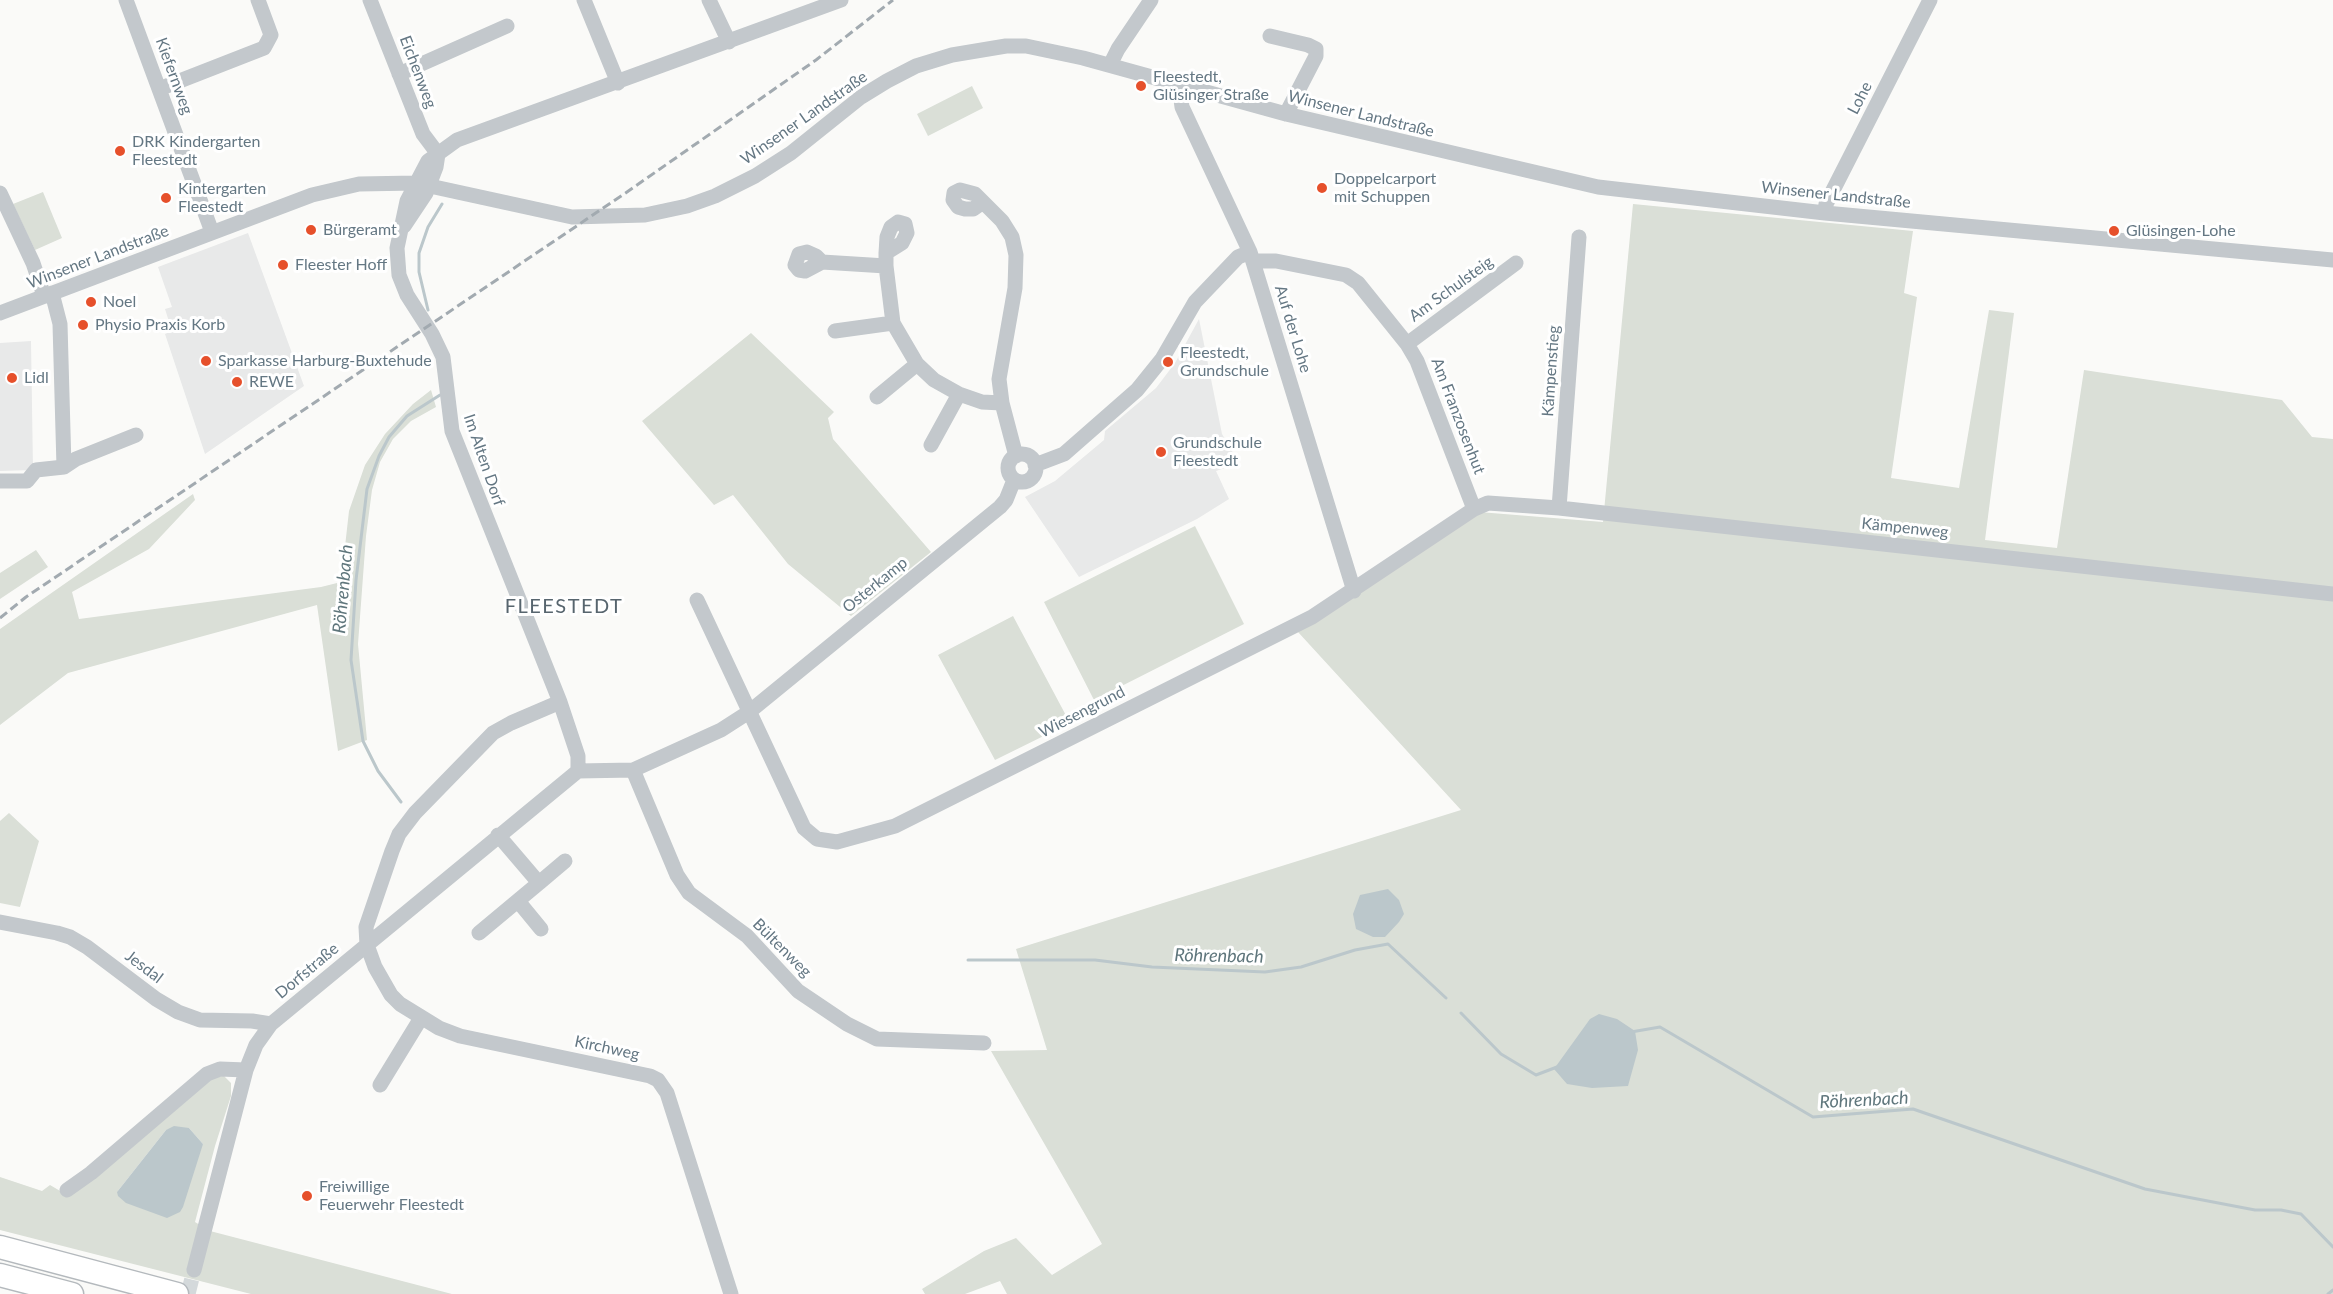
<!DOCTYPE html>
<meta charset="utf-8">
<style>
body{margin:0}
canvas{display:block;background:#fafaf8}
</style>
<canvas width="2333" height="1294"></canvas>
<script>
const context = document.querySelector('canvas').getContext('2d');
context.lineJoin = 'round';
function fill(path, color) { context.fillStyle = color; context.fill(path, 'evenodd'); }
const shape = rows => new Path2D(rows.map(r => 'M' + r).join(''));
function strokePath(path, color, width, dash) { context.strokeStyle = color; context.lineWidth = width; context.lineCap = dash ? 'butt' : 'round'; context.setLineDash(dash || []); context.stroke(path); }
function write(font, color, halo, rows, align = 'center') {
  context.font = font + ' Lato,sans-serif'; context.lineWidth = 6; context.setLineDash([]); context.textBaseline = 'middle'; context.strokeStyle = halo; context.fillStyle = color; for (const [text, x, y, turn = 0] of rows) {
    context.save(); context.translate(x, y); context.rotate((+turn || 0) * Math.PI / 180); context.textAlign = isNaN(turn) ? turn : align; if (halo) context.strokeText(text, 0, 0); context.fillText(text, 0, 0); context.restore();
  }
}
const built = shape([
 [248,233,304,386,205,454,165,334,172,331,165,309,172,307,158,267],
 [1199,319,1222,434,1239,463,1216,471,1229,499,1197,519,1079,577,1025,497,1055,481,1104,440,1105,431,1156,388,1175,363],
 [31,341,33,470,0,471,0,343]
]);
const green = shape([
 [972,86,983,108,928,136,917,114],
 [43,192,62,238,35,250,13,204],
 [1633,204,1913,231,1904,293,1917,297,1891,478,1959,488,1989,310,2014,313,1985,540,2057,548,2084,370,2282,400,2312,437,2333,439,2333,1294,1007,1294,1000,1281,965,1294,925,1294,922,1289,984,1251,1016,1238,1052,1275,1102,1244,991,1051,1047,1050,1016,949,1461,810,1298,632,1479,512,1603,522],
 [751,333,834,412,828,418,833,439,931,552,851,616,788,564,733,495,714,505,642,421],
 [431,390,436,407,411,421,393,439,380,462,372,490,366,536,358,644,367,740,338,751,317,605,68,673,0,725,0,629,193,494,195,500,149,549,72,592,79,619,321,587,341,582,349,511,365,465,385,434,413,404],
 [1195,526,1244,624,1094,700,1044,602],
 [36,550,48,567,0,599,0,573],
 [1013,616,1070,723,995,760,938,655],
 [9,813,39,841,20,907,0,903,0,821],
 [224,1076,231,1083,231,1096,215,1146,195,1222,210,1231,452,1294,251,1294,0,1230,0,1177,42,1191,50,1185,67,1195,208,1078],
 [189,1128,203,1144,117,1192,166,1130]
]);
const water = shape([
 [1388,889,1399,900,1404,914,1399,922,1385,937,1373,937,1356,929,1353,914,1360,895],
 [1599,1014,1617,1019,1635,1031,1638,1050,1628,1086,1592,1088,1567,1084,1554,1069,1590,1019],
 [174,1126,189,1128,203,1144,183,1207,180,1212,167,1218,126,1203,118,1196,117,1192,166,1130]
]);
const stream = shape([
 [428,310,419,272,419,253,428,227,442,204],
 [401,802,378,771,363,741,351,660,356,580,367,489,379,456,389,437,407,416,440,395],
 [968,960,1095,960,1152,967,1265,972,1301,967,1355,950,1388,944,1446,998],
 [1461,1013,1501,1054,1536,1075,1557,1067],
 [1631,1032,1660,1027,1813,1117,1913,1109,2145,1189,2255,1210,2281,1210,2301,1214,2333,1247],
 [2328,1294,2333,1290]
]);
const minorTunnel = shape([
 [188,1294,194,1270]
]);
const minor = shape([
 [126,0,212,232],
 [370,0,423,134,438,154],
 [584,0,618,83],
 [709,0,729,42],
 [1270,36,1308,45,1316,49,1316,56,1286,114],
 [1110,65,1118,49,1151,0],
 [399,74,507,26],
 [1179,85,1182,107,1250,252,1354,591],
 [159,89,264,48,271,35,258,0],
 [0,193,33,263,44,296],
 [983,202,973,209,965,209,958,207,953,200,954,193,960,190,975,194,1002,221,1012,237,1016,255,1015,288,999,379,1002,403,1016,456],
 [1825,213,1826,204,1930,0],
 [404,226,426,193,436,167,438,154],
 [886,253,887,237,891,227,898,222,905,224,907,233,902,243,886,253,886,266,893,323,917,364,934,380,959,394,982,402,1002,403],
 [1253,261,1276,261,1346,275,1358,283,1407,344,1417,361,1474,509],
 [822,262,805,271,799,270,795,265,799,254,807,252,816,256,822,262,886,266],
 [52,293,60,324,64,467],
 [0,313,312,195,359,184,416,183,572,217,645,215,687,206,715,196,755,176,791,153,861,97,887,81,916,66,952,55,1006,46,1026,46,1083,58,1286,114,1598,187,1825,213,2333,260],
 [835,331,893,323],
 [1407,344,1516,263],
 [877,397,917,364],
 [931,445,959,394],
 '1008 468a14 14 0 1 1 28 0a14 14 0 1 1-28 0Z',
 [1035,465,1064,454,1137,390,1162,359,1195,302,1238,257,1250,252],
 [0,481,27,481,36,470,64,467,76,459,136,435],
 [1559,508,1579,237],
 [697,600,804,828,817,839,837,842,895,826,1312,617,1474,509,1488,503,1559,508,2333,594],
 [560,702,511,723,493,733,415,813,399,834,392,851,366,927,367,945,375,967,391,995,400,1004,439,1028,460,1036,650,1076,658,1080,667,1093,731,1294],
 [633,770,677,875,689,893,747,936,798,991,847,1024,877,1039,984,1043],
 [578,771,578,756,560,702,452,431,443,357,432,334,407,295,399,275,397,248,407,201,428,161,457,140,841,0],
 [578,771,633,770,721,730,749,712,1000,507,1006,500,1014,480],
 [498,835,539,883,565,861],
 [518,901,541,929],
 [0,922,57,933,70,937,87,947,156,999,178,1012,200,1020,252,1021,271,1024],
 [479,933,539,883],
 [380,1085,421,1018],
 [67,1190,91,1173,207,1074,220,1069,246,1070],
 [194,1270,246,1070,256,1045,271,1024,578,771]
]);
const highway = shape([
 [0,1247,177,1294],
 [0,1275,72,1294]
]);
const rail = shape([
 [0,618,26,597,627,192,816,60,893,0]
]);
const markers = [
 [1141,86,6,"#e6502b"],
 [120,151,6,"#e6502b"],
 [1322,188,6,"#e6502b"],
 [166,198,6,"#e6502b"],
 [311,230,6,"#e6502b"],
 [2114,231,6,"#e6502b"],
 [283,265,6,"#e6502b"],
 [91,302,6,"#e6502b"],
 [83,325,6,"#e6502b"],
 [206,361,6,"#e6502b"],
 [1168,362,6,"#e6502b"],
 [12,378,6,"#e6502b"],
 [237,382,6,"#e6502b"],
 [1161,452,6,"#e6502b"],
 [307,1196,6,"#e6502b"]
];
const streetNames = [
 ["Eichenweg",418,72,69],
 ["Kiefernweg",174,76,70],
 ["Lohe",1860,98,-63],
 ["Winsener Landstraße",1361,114,14],
 ["Winsener Landstraße",804,118,-35],
 ["Winsener Landstraße",1836,195,6],
 ["Winsener Landstraße",98,257,-21],
 ["Am Schulsteig",1451,289,-36],
 ["Auf der Lohe",1293,329,73],
 ["Kämpenstieg",1551,371,-86],
 ["Am Franzosenhut",1458,416,69],
 ["Im Alten Dorf",484,460,71],
 ["Kämpenweg",1905,528,6],
 ["Osterkamp",875,585,-39],
 ["Wiesengrund",1082,712,-27],
 ["Bültenweg",782,948,45],
 ["Jesdal",144,967,37],
 ["Dorfstraße",307,971,-40],
 ["Kirchweg",607,1048,12]
];
const poiNames = [
 ["Fleestedt,",1153,77],
 ["Glüsinger Straße",1153,95],
 ["DRK Kindergarten",132,142],
 ["Fleestedt",132,160],
 ["Doppelcarport",1334,179],
 ["mit Schuppen",1334,197],
 ["Kintergarten",178,189],
 ["Fleestedt",178,207],
 ["Bürgeramt",323,230],
 ["Glüsingen-Lohe",2126,231],
 ["Fleester Hoff",295,265],
 ["Noel",103,302],
 ["Physio Praxis Korb",95,325],
 ["Fleestedt,",1180,353],
 ["Grundschule",1180,371],
 ["Sparkasse Harburg-Buxtehude",218,361],
 ["Lidl",24,378],
 ["REWE",249,382],
 ["Grundschule",1173,443],
 ["Fleestedt",1173,461],
 ["Freiwillige",319,1187],
 ["Feuerwehr Fleestedt",319,1205]
];
const waterNames = [
 ["Röhrenbach",343,589,-85],
 ["Röhrenbach",1219,956,1],
 ["Röhrenbach",1864,1100,-3]
];
const quarterNames = [
 ["FLEESTEDT",564,607]
];
fill(built, '#e8e9e9');
fill(green, '#dadfd7');
fill(water, '#bbc7cb');
strokePath(stream, '#bbc7cb', 3);
strokePath(minorTunnel, '#d4d9db', 15, [15, 8]);
strokePath(highway, '#b4b9bd', 25);
strokePath(minor, '#c3c8cc', 15);
strokePath(highway, '#fff', 22);
strokePath(rail, '#a2aab0', 3, [9, 4.5]);
for (const [x, y, r, color] of markers) { const dot = new Path2D(); dot.arc(x, y, r, 0, 2 * Math.PI); context.fillStyle = color; context.fill(dot); strokePath(dot, '#fff', 2); }
write('16px', '#647783', '#fff', streetNames);
write('16px', '#647783', '#fff', poiNames, 'left');
write('italic 18px', '#5f767c', '#fff', waterNames);
context.letterSpacing = '1.5px';
write('20px', '#57656e', '#fff', quarterNames);
context.letterSpacing = '0px';
</script>
